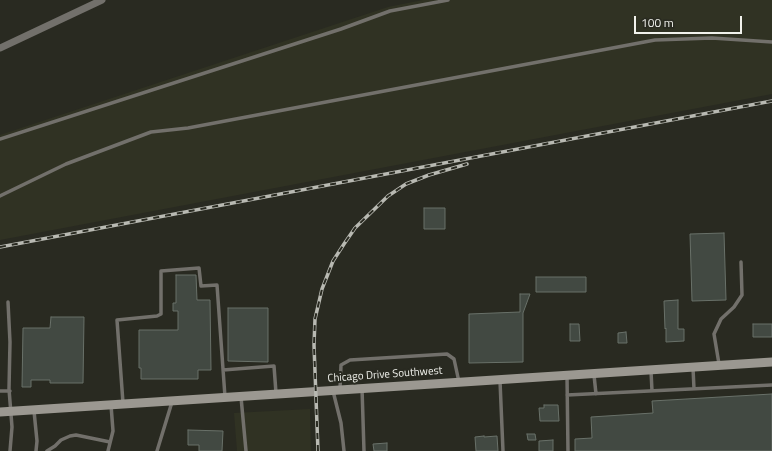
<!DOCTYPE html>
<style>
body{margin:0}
#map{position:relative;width:772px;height:451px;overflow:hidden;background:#292a21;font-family:"Titillium Web",sans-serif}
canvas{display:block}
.scale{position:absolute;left:634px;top:16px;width:108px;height:18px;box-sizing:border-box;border:2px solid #f1f2ec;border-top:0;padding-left:5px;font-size:12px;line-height:14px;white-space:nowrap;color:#f1f2ec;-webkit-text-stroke:3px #292a21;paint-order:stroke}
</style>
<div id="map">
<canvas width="772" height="451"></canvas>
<div class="scale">100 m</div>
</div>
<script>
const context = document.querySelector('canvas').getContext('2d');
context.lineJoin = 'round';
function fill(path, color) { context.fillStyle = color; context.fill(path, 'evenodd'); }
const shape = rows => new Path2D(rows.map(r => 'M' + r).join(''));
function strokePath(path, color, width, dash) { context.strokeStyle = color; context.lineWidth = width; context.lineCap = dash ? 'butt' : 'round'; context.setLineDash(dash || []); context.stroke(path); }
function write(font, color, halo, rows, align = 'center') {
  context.font = font + ' "Titillium Web",sans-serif'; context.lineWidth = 4; context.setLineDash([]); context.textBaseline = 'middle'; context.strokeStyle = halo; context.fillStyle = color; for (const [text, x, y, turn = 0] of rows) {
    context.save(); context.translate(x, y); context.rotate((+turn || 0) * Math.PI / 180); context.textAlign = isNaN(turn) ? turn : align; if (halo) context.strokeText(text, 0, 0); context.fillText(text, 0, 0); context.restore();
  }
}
const built = shape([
 [423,0,772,0,772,94,0,240,0,135,388,7],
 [310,409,311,451,237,451,234,413]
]);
const building = shape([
 [424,208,445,208,445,229,424,229,424,208],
 [724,233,726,300,692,301,690,234,724,233],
 [176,275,196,275,197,300,210,300,211,370,198,370,198,379,141,379,141,368,139,368,139,330,178,330,178,311,173,311,173,303,176,303,176,275],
 [536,277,586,277,586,292,536,292,536,277],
 [520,294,530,294,523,313,523,362,469,363,469,314,520,312,520,294],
 [678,300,678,329,684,329,684,341,666,342,666,328,665,329,664,301,678,300],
 [228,308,268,308,268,362,228,361,228,308],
 [51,317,84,317,83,383,50,383,50,380,31,380,31,387,22,387,23,328,50,328,51,317],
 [570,324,579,324,580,341,570,341,570,324],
 [753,324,772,324,772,337,753,337,753,324],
 [626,332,627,343,618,343,618,333,626,332],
 [772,394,772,451,575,451,575,439,592,438,591,417,653,413,652,401,772,394],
 [544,405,558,405,559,421,540,421,539,408,544,408,544,405],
 [188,430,223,431,222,451,199,451,199,445,188,445,188,430],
 [527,434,535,434,536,440,528,440,527,434],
 [484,436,484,437,497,436,498,451,476,451,475,437,484,436],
 [553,440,553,451,539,451,539,441,553,440],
 [387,443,387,451,374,451,373,444,387,443]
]);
const lane = shape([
 [0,139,341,29,390,11,448,0],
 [0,196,66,164,151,132,188,128,655,40,712,38,772,42],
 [8,302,10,342,9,389,12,427,10,451],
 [719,364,714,334,721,319,734,307,742,295,741,262],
 [693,368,694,389],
 [223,370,274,366,276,393],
 [651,371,652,391],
 [594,375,596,394],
 [567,376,568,451],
 [500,381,503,451],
 [362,388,364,451],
 [340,389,341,365,350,360,447,354,454,359,459,382],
 [0,391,10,391],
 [333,391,341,423,344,451],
 [567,395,772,385],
 [241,397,246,451],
 [123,403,117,320,157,316,161,314,161,271,199,268,201,286,217,285,225,397],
 [34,411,37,441,36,451],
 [47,451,55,446,61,440,70,436,76,435,110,442],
 [108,451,113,431,111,405],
 [157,451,172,402]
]);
const street = shape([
 [0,48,102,0]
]);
const secondary = shape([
 [0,412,772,362]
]);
const rail = shape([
 [0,247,772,101],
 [318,451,314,345,315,319,322,289,333,261,344,244,355,228,388,196,406,184,429,175,467,164]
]);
const streetNames = [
 ["Chicago Drive Southwest",385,375,-4]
];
fill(built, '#303223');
fill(building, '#424942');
strokePath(building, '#697169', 1);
strokePath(lane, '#72706b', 3.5);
strokePath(street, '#72706b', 7);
strokePath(secondary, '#9b9891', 9);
strokePath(rail, '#b8b9b2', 3.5);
strokePath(rail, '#292a21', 2, [6]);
write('11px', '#f1f2ec', '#292a21', streetNames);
</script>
